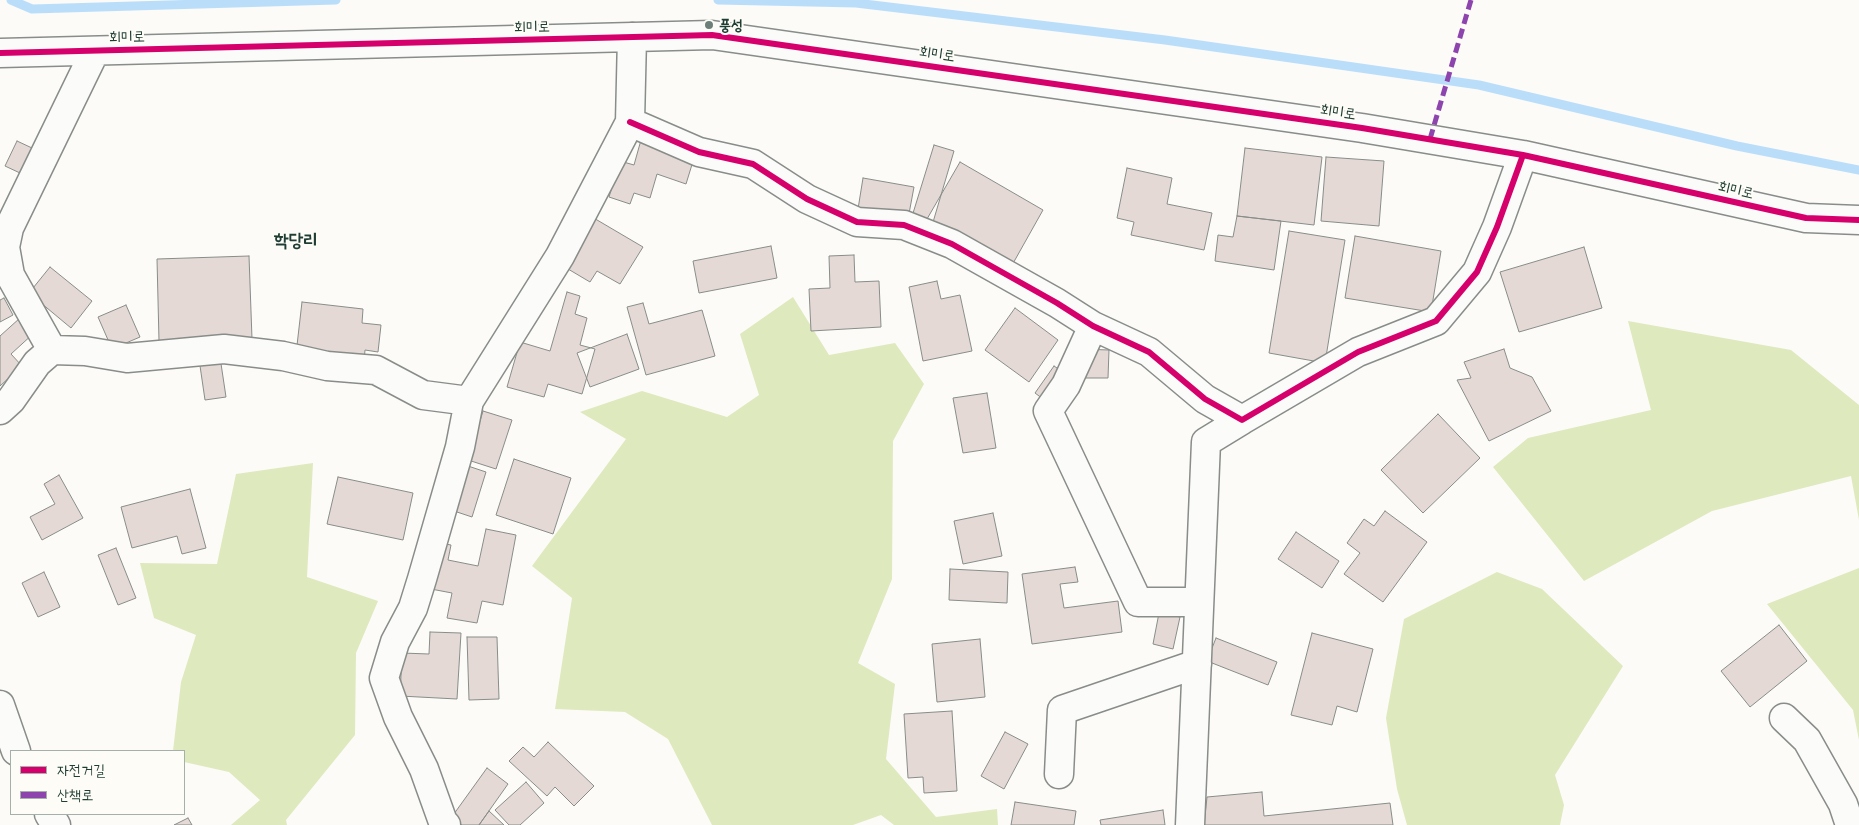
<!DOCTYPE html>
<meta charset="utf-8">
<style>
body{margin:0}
#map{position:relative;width:1859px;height:825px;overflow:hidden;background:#fcfbf8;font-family:Mali,"Poor Story",sans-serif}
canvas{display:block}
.legend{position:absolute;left:10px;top:750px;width:175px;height:65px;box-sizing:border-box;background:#fdfcf7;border:1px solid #a4b0a9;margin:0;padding:6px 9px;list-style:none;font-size:15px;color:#1f3d34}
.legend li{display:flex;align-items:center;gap:10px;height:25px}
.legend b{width:25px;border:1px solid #a4b0a9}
</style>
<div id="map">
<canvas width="1859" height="825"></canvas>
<ul class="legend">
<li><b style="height:6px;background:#d6006c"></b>자전거길</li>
<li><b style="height:6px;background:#8e44ad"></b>산책로</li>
</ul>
</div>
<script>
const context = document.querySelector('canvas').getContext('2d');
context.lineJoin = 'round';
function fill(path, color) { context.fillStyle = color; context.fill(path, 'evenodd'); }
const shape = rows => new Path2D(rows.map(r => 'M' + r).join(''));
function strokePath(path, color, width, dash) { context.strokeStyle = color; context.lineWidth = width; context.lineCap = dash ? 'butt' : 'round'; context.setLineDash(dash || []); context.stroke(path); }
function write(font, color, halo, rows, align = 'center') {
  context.font = font + ' Mali,"Poor Story",sans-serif'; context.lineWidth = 4; context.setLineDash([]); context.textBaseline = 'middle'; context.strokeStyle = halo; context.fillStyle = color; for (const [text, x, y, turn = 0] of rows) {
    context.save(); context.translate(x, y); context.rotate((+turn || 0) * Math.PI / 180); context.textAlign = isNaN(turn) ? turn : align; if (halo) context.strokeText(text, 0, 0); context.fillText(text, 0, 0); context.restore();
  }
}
const green = shape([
 [793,297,829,355,895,343,924,384,893,441,892,579,858,663,895,684,886,759,936,817,997,809,998,825,894,825,881,815,853,825,712,825,668,739,625,712,555,709,572,598,532,566,626,439,580,412,642,391,727,417,759,395,740,334],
 [1628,321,1791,350,1859,405,1859,520,1851,476,1712,511,1584,581,1493,467,1528,438,1651,410],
 [313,463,307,577,378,601,356,653,355,735,286,820,287,825,231,825,260,800,229,772,184,762,184,751,173,751,181,682,196,635,154,618,140,563,217,564,236,474],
 [1859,568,1859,740,1853,710,1767,604],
 [1497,572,1542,589,1623,666,1555,775,1564,805,1560,825,1407,825,1397,789,1386,718,1404,619]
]);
const stream = shape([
 [11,0,32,9,336,0],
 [718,0,856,3,1165,40,1479,85,1737,146,1859,170]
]);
const building = shape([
 [641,140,694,158,686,184,657,174,650,198,634,193,630,204,609,197,620,161,634,165,641,140],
 [17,141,32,148,20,173,5,166,17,141],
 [934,145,954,151,931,229,910,223,934,145],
 [1245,148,1322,157,1314,225,1237,216,1245,148],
 [1326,157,1384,161,1379,226,1321,221,1326,157],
 [960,162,1043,210,1011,267,927,219,960,162],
 [1127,168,1172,178,1167,204,1212,213,1204,250,1131,235,1134,222,1117,218,1127,168],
 [863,178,914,187,908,219,858,209,863,178],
 [1237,216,1281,221,1274,270,1215,261,1218,235,1233,237,1237,216],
 [592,217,643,247,620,284,597,271,590,282,563,266,592,217],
 [1289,231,1345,240,1325,363,1269,353,1289,231],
 [1355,236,1441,251,1431,312,1345,298,1355,236],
 [771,246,777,278,699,293,693,261,771,246],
 [1584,247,1602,308,1519,332,1500,272,1584,247],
 [854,255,855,282,879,281,881,327,811,331,809,289,830,288,829,256,854,255],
 [249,256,252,339,159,341,157,259,249,256],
 [50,267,92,301,71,328,29,293,50,267],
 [937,281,941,299,960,295,972,351,923,361,909,287,937,281],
 [567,292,580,296,575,314,587,318,580,345,595,349,582,394,548,384,544,397,507,387,520,342,550,351,567,292],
 [4,298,13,315,0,322,0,300,4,298],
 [302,302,363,309,362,323,381,325,378,352,365,350,364,362,296,354,302,302],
 [643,303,649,324,702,310,715,356,646,375,627,307,643,303],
 [126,305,140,337,112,349,98,317,126,305],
 [1015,308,1058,340,1029,382,985,350,1015,308],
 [20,318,34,333,11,354,22,366,0,386,0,336,20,318],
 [627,334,639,369,590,387,577,353,627,334],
 [1081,349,1109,350,1108,378,1081,378,1081,349],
 [1504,349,1510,368,1532,377,1551,411,1489,441,1457,380,1471,378,1464,362,1504,349],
 [220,357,226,397,205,400,199,359,220,357],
 [1054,366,1066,374,1047,402,1035,393,1054,366],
 [987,393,996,448,963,453,953,398,987,393],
 [483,411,512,420,496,469,468,460,483,411],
 [1438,414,1480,458,1423,513,1381,470,1438,414],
 [514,459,571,478,553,534,496,515,514,459],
 [465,465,486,472,472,517,451,510,465,465],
 [59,475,83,518,42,540,30,517,55,504,44,484,59,475],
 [338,477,413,493,403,540,327,524,338,477],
 [190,489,206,548,182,554,177,536,132,548,121,507,190,489],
 [1385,511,1427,542,1383,602,1344,574,1360,553,1347,543,1364,519,1374,526,1385,511],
 [993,513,1002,556,963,564,954,521,993,513],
 [486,529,516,535,503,605,482,601,477,623,447,618,452,593,431,589,440,543,451,545,448,560,478,566,486,529],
 [1296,532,1339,561,1322,588,1278,559,1296,532],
 [116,548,136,598,118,605,98,555,116,548],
 [1075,567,1078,582,1060,584,1064,608,1118,601,1122,632,1032,644,1022,574,1075,567],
 [950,569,1008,572,1007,603,949,600,950,569],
 [44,572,60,607,38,617,22,583,44,572],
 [1159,613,1180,617,1173,649,1153,644,1159,613],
 [1779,625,1807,661,1750,707,1721,671,1779,625],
 [430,632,461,633,457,699,400,696,402,653,429,654,430,632],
 [1312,633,1373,649,1357,712,1337,706,1332,725,1291,715,1312,633],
 [467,637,497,637,499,699,469,700,467,637],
 [1216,638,1277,662,1268,685,1207,661,1216,638],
 [980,639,985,697,937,702,932,644,980,639],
 [952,711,957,791,924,793,923,777,908,778,904,714,952,711],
 [1005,732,1028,744,1004,789,981,776,1005,732],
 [548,742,594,786,574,806,555,787,547,796,509,761,523,747,534,757,548,742],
 [487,768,508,784,479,825,462,825,451,818,487,768],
 [526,782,544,803,520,825,509,825,495,810,526,782],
 [1262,792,1264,816,1390,803,1393,825,1204,825,1207,797,1262,792],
 [1015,802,1076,811,1074,825,1011,825,1015,802],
 [1163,810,1165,825,1101,825,1100,820,1163,810],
 [489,811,504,825,479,825,489,811],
 [188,818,192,825,174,825,188,818]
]);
const minor = shape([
 [0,53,712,35,1362,128,1523,155,1806,218,1859,220],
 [630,122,699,152,753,164,807,199,857,222,904,225,952,244,1057,303,1093,326,1149,352,1205,399,1242,420,1358,352,1436,321,1477,272,1497,227,1523,155],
 [1093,326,1066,385,1048,411,1138,602,1199,602],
 [52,350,85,351,127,358,224,349,283,356,327,366,376,370,423,395,469,401],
 [0,410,11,400,37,363,52,350,10,275,5,247,9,228,95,51],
 [0,705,16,751],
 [1784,718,1807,740,1843,804,1850,825],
 [1059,774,1062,710,1197,664],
 [49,814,56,825],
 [446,825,443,822,424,769,398,717,384,678,395,642,413,608,422,579,460,447,469,401,560,256,630,122,632,37],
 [1190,825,1206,442,1242,420]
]);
const quiet = shape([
 [1430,139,1471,0]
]);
const cycleway = shape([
 [0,53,712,35,1362,128,1523,155,1806,218,1859,220],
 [630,122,699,152,753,164,807,199,857,222,904,225,952,244,1057,303,1093,326,1149,352,1205,399,1242,420,1358,352,1436,321,1477,272,1497,227,1523,155]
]);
const markers = [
 [709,25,5,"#6c8079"]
];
const poiNames = [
 ["풍성",719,25]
];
const streetNames = [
 ["회미로",532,27,-1],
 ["회미로",127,37,-1],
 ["회미로",937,54,8],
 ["회미로",1338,112,8],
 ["회미로",1736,190,13]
];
const quarterNames = [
 ["학당리",296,240]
];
fill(green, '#dee9be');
strokePath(stream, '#badefa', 9);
fill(building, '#e4d9d4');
strokePath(building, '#888d8a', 1);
strokePath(minor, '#888d8a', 31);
strokePath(minor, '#fbfbf9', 28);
strokePath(quiet, '#8e44ad', 5, [10, 5]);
strokePath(cycleway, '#d6006c', 6);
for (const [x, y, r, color] of markers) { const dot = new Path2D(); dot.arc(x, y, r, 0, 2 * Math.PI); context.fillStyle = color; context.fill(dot); strokePath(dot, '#fdfcf7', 2); }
write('bold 15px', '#1f3d34', '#fdfcf7', poiNames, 'left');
write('15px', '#1f3d34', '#fdfcf7', streetNames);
write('bold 18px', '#1f3d34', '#fdfcf7', quarterNames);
</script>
